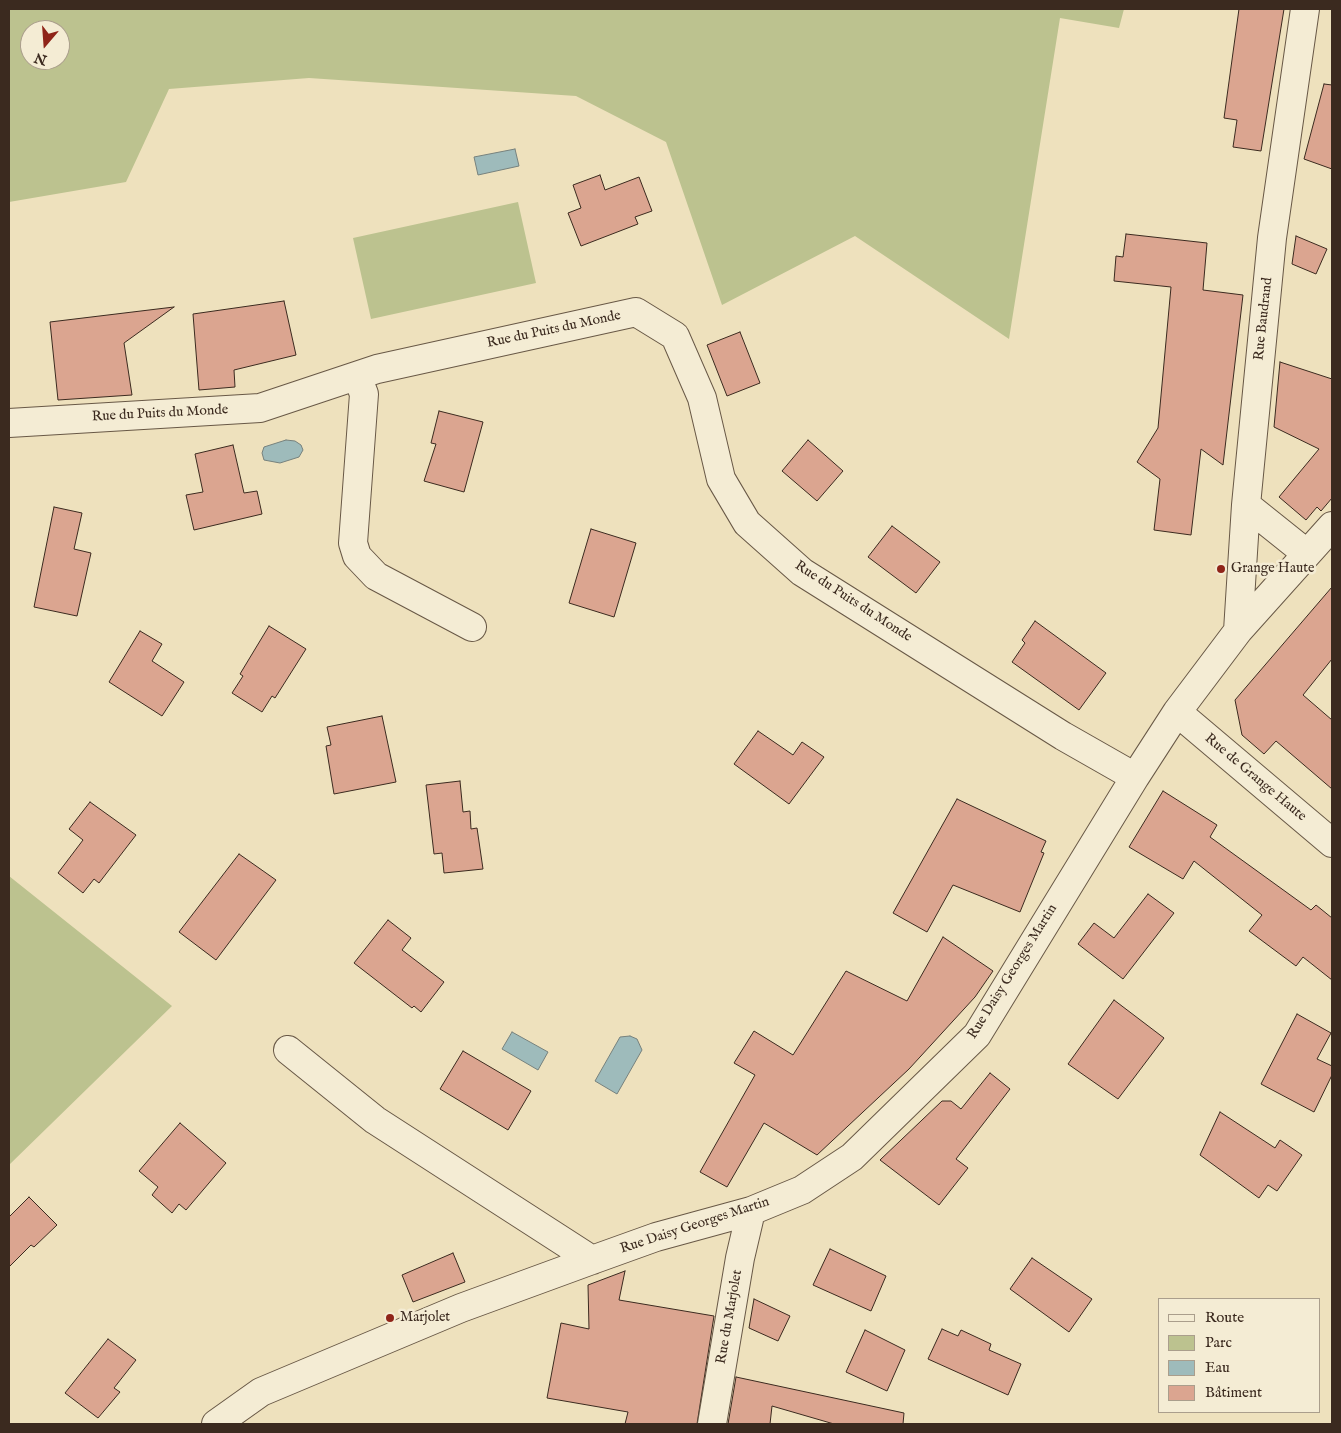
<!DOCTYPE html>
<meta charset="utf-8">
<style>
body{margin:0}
#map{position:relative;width:1341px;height:1433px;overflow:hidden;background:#eee1bd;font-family:"IM FELL English",serif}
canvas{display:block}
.frame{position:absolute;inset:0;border:10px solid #3b2a1f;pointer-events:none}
.legend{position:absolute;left:1158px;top:1298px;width:162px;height:115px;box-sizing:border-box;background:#f4ecd4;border:1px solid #aa9e8c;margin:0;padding:6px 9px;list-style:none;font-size:15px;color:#3b2a1f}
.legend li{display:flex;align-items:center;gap:10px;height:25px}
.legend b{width:25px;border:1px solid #aa9e8c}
.north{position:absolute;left:20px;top:20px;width:50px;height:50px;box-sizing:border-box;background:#f4ecd4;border:1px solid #aa9e8c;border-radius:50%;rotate:198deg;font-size:14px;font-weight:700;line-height:20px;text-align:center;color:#3b2a1f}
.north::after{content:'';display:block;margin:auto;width:18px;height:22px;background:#8f2418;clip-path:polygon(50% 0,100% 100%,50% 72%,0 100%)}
</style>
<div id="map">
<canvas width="1341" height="1433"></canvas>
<div class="frame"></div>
<ul class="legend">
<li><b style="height:6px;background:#f4ecd4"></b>Route</li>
<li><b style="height:14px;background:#bcc28f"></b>Parc</li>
<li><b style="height:14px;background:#9ebbbb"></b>Eau</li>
<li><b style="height:14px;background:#dba590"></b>Bâtiment</li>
</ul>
<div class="north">N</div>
</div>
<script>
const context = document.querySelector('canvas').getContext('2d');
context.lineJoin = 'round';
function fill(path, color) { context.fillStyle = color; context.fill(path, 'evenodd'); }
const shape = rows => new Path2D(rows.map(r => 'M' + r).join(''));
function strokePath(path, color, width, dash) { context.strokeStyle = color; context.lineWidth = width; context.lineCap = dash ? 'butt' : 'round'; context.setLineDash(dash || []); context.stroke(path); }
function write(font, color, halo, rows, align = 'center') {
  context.font = font + ' "IM FELL English",serif'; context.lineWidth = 5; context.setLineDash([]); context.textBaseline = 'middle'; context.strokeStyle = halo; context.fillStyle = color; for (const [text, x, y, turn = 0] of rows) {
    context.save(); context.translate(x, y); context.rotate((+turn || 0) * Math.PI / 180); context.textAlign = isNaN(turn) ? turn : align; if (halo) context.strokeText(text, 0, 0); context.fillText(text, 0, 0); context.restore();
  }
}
const green = shape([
 [9,9,1124,9,1119,28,1060,18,1009,339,855,236,722,305,666,142,576,96,309,78,169,89,126,182,9,202],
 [30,30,60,30,60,60,30,60],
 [518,202,536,283,371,319,353,238],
 [9,876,172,1006,9,1165]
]);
const water = shape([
 [515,149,519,166,478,175,474,157,515,149],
 [286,440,295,441,301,445,303,450,299,457,280,463,264,460,262,453,264,447,286,440],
 [512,1032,548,1052,538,1070,502,1049,512,1032],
 [630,1036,637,1039,642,1050,617,1094,595,1081,620,1037,630,1036]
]);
const building = shape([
 [1239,9,1284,9,1261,151,1233,147,1237,120,1224,118,1239,9],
 [1324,84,1332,85,1332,169,1304,159,1324,84],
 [600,175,605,190,639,177,652,211,635,217,638,224,581,246,568,213,581,208,573,185,600,175],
 [1126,234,1207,243,1203,290,1243,295,1223,465,1201,449,1191,535,1154,530,1160,479,1137,462,1158,428,1171,287,1114,281,1116,256,1123,257,1126,234],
 [1296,236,1327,249,1316,274,1292,264,1296,236],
 [284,301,296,355,234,370,235,387,199,390,193,314,284,301],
 [174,307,124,343,132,395,58,400,50,322,174,307],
 [740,332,760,383,727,396,707,345,740,332],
 [1280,362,1332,379,1332,498,1321,511,1317,507,1306,520,1279,497,1319,449,1274,427,1280,362],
 [439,411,483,422,464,492,424,481,436,444,431,443,439,411],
 [808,440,843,471,817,501,782,471,808,440],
 [233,445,244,493,257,491,262,514,194,530,186,495,203,492,195,454,233,445],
 [54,507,82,513,74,549,91,553,77,616,34,607,54,507],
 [892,526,940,562,916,593,868,557,892,526],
 [591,529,636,543,614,617,569,603,591,529],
 [1332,587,1332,659,1303,695,1332,720,1332,789,1276,741,1264,754,1242,735,1235,700,1332,587],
 [1035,621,1106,673,1079,710,1012,662,1025,643,1022,640,1035,621],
 [269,626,306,649,275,698,272,696,262,712,232,693,243,676,240,674,269,626],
 [140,631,162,644,152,661,184,682,162,716,109,682,140,631],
 [382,716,396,782,334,794,326,746,331,745,327,727,382,716],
 [758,731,793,755,802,742,824,757,789,804,734,764,758,731],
 [460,781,463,812,470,811,471,829,477,828,483,869,444,873,442,853,434,854,426,785,460,781],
 [1163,791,1217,825,1210,837,1311,910,1316,905,1332,918,1332,980,1303,957,1296,966,1249,931,1262,915,1194,861,1183,879,1129,847,1163,791],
 [957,799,1046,841,1041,852,1044,853,1020,912,953,885,927,932,893,913,957,799],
 [90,802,136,835,99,883,94,879,83,893,58,873,83,840,69,829,90,802],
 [239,854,276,880,216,960,179,932,239,854],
 [1148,894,1174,913,1123,979,1078,944,1094,923,1114,938,1148,894],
 [388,920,411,938,402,950,444,982,421,1012,414,1006,412,1008,354,963,388,920],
 [943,937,993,971,975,997,909,1069,817,1155,764,1123,727,1187,700,1172,755,1075,734,1063,754,1031,793,1055,846,971,907,1001,943,937],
 [1114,1000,1164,1038,1118,1099,1068,1064,1114,1000],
 [1297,1014,1331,1033,1317,1059,1332,1066,1332,1075,1314,1112,1261,1084,1297,1014],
 [463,1051,531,1091,508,1130,440,1089,463,1051],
 [990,1073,1010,1089,956,1159,968,1168,939,1205,880,1160,942,1101,951,1101,961,1109,990,1073],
 [1220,1112,1275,1148,1280,1140,1302,1155,1277,1191,1268,1185,1259,1198,1200,1155,1220,1112],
 [180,1123,226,1163,186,1210,179,1204,172,1213,152,1195,158,1187,139,1171,180,1123],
 [29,1197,57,1225,34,1247,31,1245,9,1267,9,1217,29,1197],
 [830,1249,886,1276,871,1311,813,1285,830,1249],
 [453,1253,465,1282,413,1302,402,1275,453,1253],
 [1032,1258,1092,1299,1069,1332,1010,1289,1032,1258],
 [625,1271,619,1300,714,1316,697,1424,625,1424,628,1412,547,1398,561,1323,589,1329,588,1285,625,1271],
 [754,1299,790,1316,778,1341,749,1328,754,1299],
 [942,1329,958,1336,961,1330,991,1344,989,1350,1021,1364,1008,1395,928,1359,942,1329],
 [865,1330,905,1350,887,1391,846,1372,865,1330],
 [108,1339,136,1360,114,1388,120,1392,98,1418,65,1393,108,1339],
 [736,1377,904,1413,903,1424,834,1424,772,1406,770,1424,728,1424,736,1377]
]);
const minor = shape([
 [357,376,364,394,353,543,357,556,376,576,472,627],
 [9,423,260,408,377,369,636,312,675,336,702,398,721,479,747,523,802,572,1063,736,1135,777],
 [1246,505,1306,553],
 [1238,631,1246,505,1272,238,1305,9],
 [1177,712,1332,843],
 [288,1050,375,1120,592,1260],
 [216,1424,261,1392,461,1308,592,1260,656,1237,751,1211,802,1190,852,1157,977,1035,1135,777,1177,712,1238,631,1332,526],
 [712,1424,740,1258,751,1211]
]);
const markers = [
 [1221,569,5,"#8f2418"],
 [390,1318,5,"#8f2418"]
];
const streetNames = [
 ["Rue Baudrand",1264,319,-84],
 ["Rue du Puits du Monde",554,330,-12],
 ["Rue du Puits du Monde",160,414,-3],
 ["Rue du Puits du Monde",853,602,33],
 ["Rue de Grange Haute",1255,778,40],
 ["Rue Daisy Georges Martin",1013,972,-58],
 ["Rue Daisy Georges Martin",695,1226,-18],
 ["Rue du Marjolet",730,1317,-80]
];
const poiNames = [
 ["Grange Haute",1231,569],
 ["Marjolet",400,1318]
];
fill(green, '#bcc28f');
fill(water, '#9ebbbb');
strokePath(water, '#76817d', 1);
fill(building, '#dba590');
strokePath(building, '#3b2a1f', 1);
strokePath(minor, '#685846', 30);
strokePath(minor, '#f4ecd4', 28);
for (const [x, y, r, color] of markers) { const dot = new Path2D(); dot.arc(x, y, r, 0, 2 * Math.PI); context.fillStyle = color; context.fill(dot); strokePath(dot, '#f4ecd4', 2); }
write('14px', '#3b2a1f', '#f4ecd4', streetNames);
write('14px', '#3b2a1f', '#f4ecd4', poiNames, 'left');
</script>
